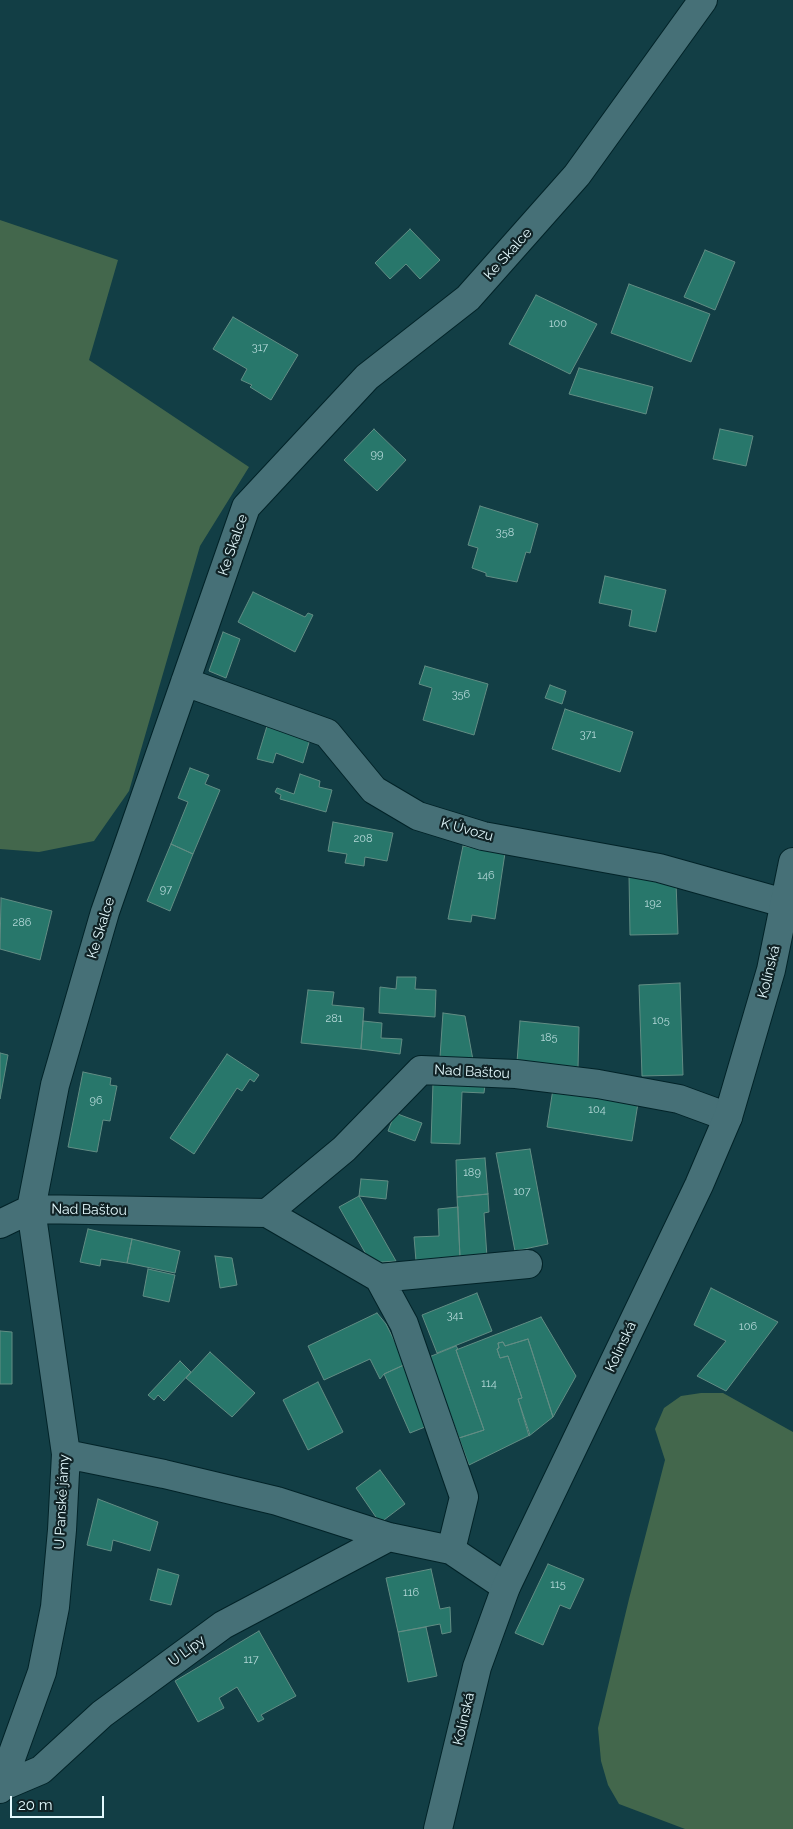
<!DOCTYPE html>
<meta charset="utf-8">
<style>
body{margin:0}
#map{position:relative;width:793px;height:1829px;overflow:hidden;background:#123e45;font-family:Raleway,sans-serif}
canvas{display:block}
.scale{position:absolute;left:10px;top:1796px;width:94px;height:22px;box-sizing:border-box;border:2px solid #e3f9fd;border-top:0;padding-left:6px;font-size:15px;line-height:18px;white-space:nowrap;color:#e3f9fd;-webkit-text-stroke:4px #102225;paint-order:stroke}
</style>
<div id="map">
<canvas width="793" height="1829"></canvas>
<div class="scale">20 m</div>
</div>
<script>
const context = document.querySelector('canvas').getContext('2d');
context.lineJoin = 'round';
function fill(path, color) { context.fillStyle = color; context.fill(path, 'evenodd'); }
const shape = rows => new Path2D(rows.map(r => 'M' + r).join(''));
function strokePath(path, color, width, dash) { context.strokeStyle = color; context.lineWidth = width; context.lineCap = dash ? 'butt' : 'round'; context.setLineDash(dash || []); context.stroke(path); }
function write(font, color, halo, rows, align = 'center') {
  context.font = font + ' Raleway,sans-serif'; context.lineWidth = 4.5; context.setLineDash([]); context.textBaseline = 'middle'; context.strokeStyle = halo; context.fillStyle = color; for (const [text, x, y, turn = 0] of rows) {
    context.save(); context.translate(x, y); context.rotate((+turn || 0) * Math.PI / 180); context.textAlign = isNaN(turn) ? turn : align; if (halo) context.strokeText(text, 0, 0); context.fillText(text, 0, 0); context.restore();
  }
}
const green = shape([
 [0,220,118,260,89,360,249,467,200,546,129,791,94,841,39,852,0,849],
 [701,1393,723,1393,793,1432,793,1829,685,1829,619,1804,608,1785,601,1761,598,1728,629,1599,665,1460,655,1429,664,1408,681,1396]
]);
const building = shape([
 [410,229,440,260,420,279,406,264,390,279,375,263,410,229],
 [705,250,735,262,715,310,684,297,705,250],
 [629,284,710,314,691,362,611,333,629,284],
 [536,295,597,324,570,374,509,344,536,295],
 [233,317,298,355,271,400,250,387,252,385,241,380,247,369,213,349,233,317],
 [579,368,653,387,646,414,569,394,579,368],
 [374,429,406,460,377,491,344,460,374,429],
 [720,429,753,436,746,466,713,459,720,429],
 [480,506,538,524,530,553,526,552,517,582,486,576,486,573,472,568,478,548,468,545,480,506],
 [605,576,666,590,656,632,629,626,632,610,599,603,605,576],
 [253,592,305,617,308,613,313,615,295,652,238,622,253,592],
 [223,632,240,639,226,678,209,671,223,632],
 [425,666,488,684,474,735,423,720,432,688,419,684,425,666],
 [550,685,566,691,562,704,545,698,550,685],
 [565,709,633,732,620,772,552,749,565,709],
 [267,726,310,739,303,763,276,753,273,763,257,759,267,726],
 [190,768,209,775,205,784,220,790,193,854,171,844,188,802,178,798,190,768],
 [300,774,320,781,319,787,332,790,326,812,280,799,281,795,275,792,277,788,294,794,300,774],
 [333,822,393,833,387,861,365,857,364,866,345,863,347,854,328,851,333,822],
 [171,844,193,854,170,911,147,901,171,844],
 [463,846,505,853,495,919,472,915,471,922,448,919,463,846],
 [629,875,676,883,678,934,630,935,629,875],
 [1,898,52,911,40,960,0,949,1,898],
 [397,977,416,977,415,989,436,990,435,1017,379,1013,380,987,396,989,397,977],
 [680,983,683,1075,642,1076,639,985,680,983],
 [308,990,334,992,332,1005,364,1008,361,1049,301,1043,308,990],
 [443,1013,465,1016,473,1060,440,1057,443,1013],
 [363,1021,382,1023,381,1038,402,1039,400,1054,361,1049,363,1021],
 [520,1021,579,1027,578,1068,517,1062,520,1021],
 [0,1053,8,1055,0,1099,0,1053],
 [227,1054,259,1075,254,1082,250,1079,242,1091,237,1088,194,1154,170,1138,227,1054],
 [83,1072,111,1078,110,1085,117,1086,110,1121,103,1120,97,1152,68,1147,83,1072],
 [433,1083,485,1085,484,1093,462,1092,460,1144,431,1143,433,1083],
 [553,1089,638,1103,632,1141,547,1127,553,1089],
 [395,1113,422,1123,415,1141,388,1131,395,1113],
 [530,1149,548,1244,515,1251,496,1153,530,1149],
 [485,1158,488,1194,457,1197,456,1160,485,1158],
 [361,1179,388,1181,386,1199,359,1196,361,1179],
 [488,1194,489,1212,484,1213,487,1257,460,1257,457,1197,488,1194],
 [359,1196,396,1261,371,1263,339,1207,359,1196],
 [458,1207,460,1259,416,1261,414,1237,439,1236,438,1209,458,1207],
 [88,1229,132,1239,127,1263,101,1259,100,1266,80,1262,88,1229],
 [132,1239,180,1251,175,1273,127,1263,132,1239],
 [215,1256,232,1258,237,1285,220,1288,215,1256],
 [148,1269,175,1275,169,1302,143,1296,148,1269],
 [711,1288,778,1322,726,1391,697,1376,726,1341,694,1325,711,1288],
 [477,1293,492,1331,437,1353,422,1315,477,1293],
 [377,1313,386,1324,406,1364,384,1374,380,1379,370,1359,324,1380,308,1346,377,1313],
 [541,1317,576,1376,553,1417,528,1339,505,1346,503,1342,498,1343,499,1348,497,1349,500,1358,508,1356,522,1398,518,1399,530,1435,469,1465,459,1438,484,1430,456,1350,541,1317],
 [0,1331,12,1332,12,1384,0,1384,0,1331],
 [528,1339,553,1417,529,1436,518,1399,522,1398,508,1356,500,1358,497,1349,499,1348,498,1343,503,1342,505,1346,528,1339],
 [456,1346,458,1349,456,1350,484,1430,459,1438,429,1357,456,1346],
 [210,1352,255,1393,232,1417,186,1378,210,1352],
 [180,1361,191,1372,164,1401,158,1395,154,1400,148,1395,180,1361],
 [406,1364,430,1425,410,1433,384,1374,406,1364],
 [318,1382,343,1432,308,1450,283,1400,318,1382],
 [380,1470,405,1504,380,1523,356,1488,380,1470],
 [98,1499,158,1522,150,1551,113,1540,111,1551,87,1545,98,1499],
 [548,1564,584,1579,570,1609,560,1605,543,1645,515,1633,548,1564],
 [158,1569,179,1575,171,1605,150,1600,158,1569],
 [431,1569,440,1609,450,1607,451,1632,442,1634,440,1624,398,1632,386,1578,431,1569],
 [426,1627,437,1676,408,1682,398,1632,426,1627],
 [259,1631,296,1696,261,1715,264,1719,258,1722,237,1687,219,1698,224,1708,198,1722,175,1681,259,1631]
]);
const minor = shape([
 [185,682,327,733,374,790,418,816,483,836,659,868,784,903],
 [267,1213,344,1149,421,1070,516,1074,598,1084,679,1099,728,1117],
 [0,1224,31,1209,267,1213,379,1278,528,1264],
 [379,1278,404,1324,464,1497,451,1550],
 [66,1454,164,1474,277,1501,389,1537,451,1550,506,1587],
 [1,1787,41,1770,102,1714,223,1625,389,1537],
 [0,1789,42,1672,55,1607,62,1530,66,1454,31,1209,55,1085,105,912,246,507,367,377,468,298,577,175,703,0]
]);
const tertiary = shape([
 [438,1829,477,1667,506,1587,699,1185,728,1117,771,970,793,862]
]);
const numberNames = [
 ["100",558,324],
 ["317",260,348],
 ["99",377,455],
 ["358",505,533],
 ["356",461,695],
 ["371",588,735],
 ["208",363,839],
 ["146",486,876],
 ["97",166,890],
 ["192",653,904],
 ["286",22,923],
 ["281",334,1019],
 ["105",661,1021],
 ["185",549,1038],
 ["96",96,1101],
 ["104",597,1110],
 ["189",472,1173],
 ["107",522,1192],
 ["341",455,1316],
 ["106",748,1327],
 ["114",489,1384],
 ["115",558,1585],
 ["116",411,1593],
 ["117",251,1660]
];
const streetNames = [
 ["Ke Skalce",508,254,-48],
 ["Ke Skalce",233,545,-71],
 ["K Úvozu",467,830,15],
 ["Ke Skalce",101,928,-73],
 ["Kolínská",769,972,-76],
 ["Nad Baštou",472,1072,3],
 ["Nad Baštou",89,1210,1],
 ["Kolínská",621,1347,-65],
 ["U Panské jámy",62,1502,-87],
 ["U Lípy",187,1651,-37],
 ["Kolínská",464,1719,-77]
];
fill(green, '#43674c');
fill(building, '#28776b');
strokePath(building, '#628d84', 1);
strokePath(minor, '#022328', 30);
strokePath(tertiary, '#022328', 30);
strokePath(minor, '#467077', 28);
strokePath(tertiary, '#467077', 28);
write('11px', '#b4d8d8', null, numberNames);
write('14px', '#e3f9fd', '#102225', streetNames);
</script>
